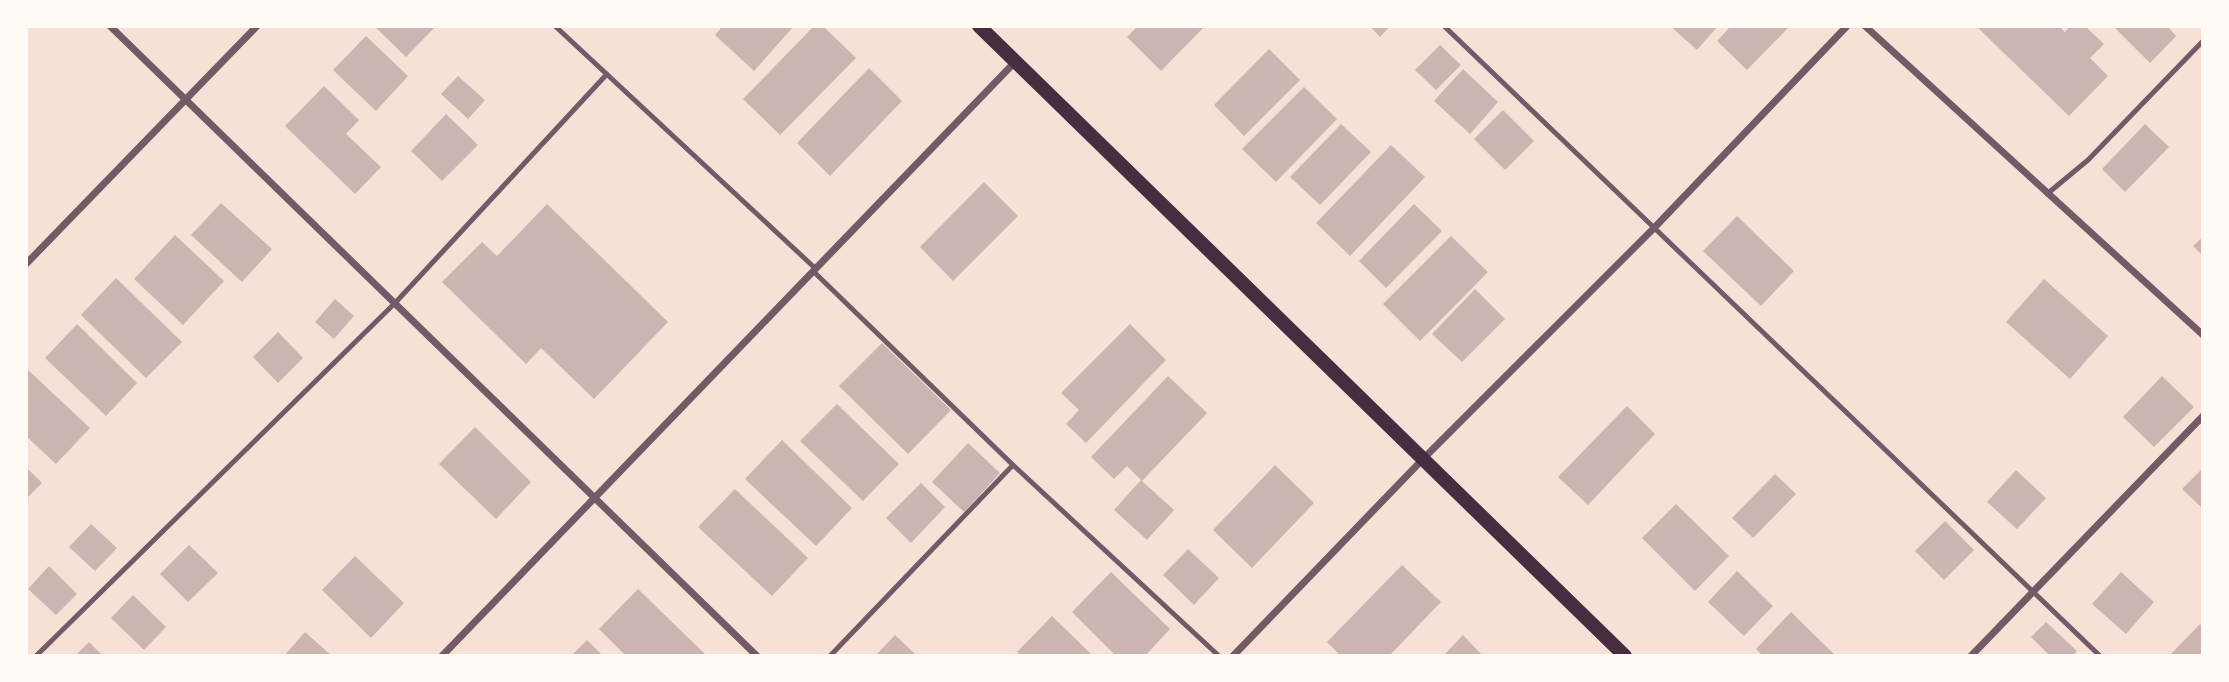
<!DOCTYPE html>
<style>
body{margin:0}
#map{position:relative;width:2229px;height:682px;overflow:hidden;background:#f7e1d7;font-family:Commissioner,sans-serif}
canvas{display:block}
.frame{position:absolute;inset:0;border:28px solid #fffaf5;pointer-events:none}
</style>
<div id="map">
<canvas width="2229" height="682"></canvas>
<div class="frame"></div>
</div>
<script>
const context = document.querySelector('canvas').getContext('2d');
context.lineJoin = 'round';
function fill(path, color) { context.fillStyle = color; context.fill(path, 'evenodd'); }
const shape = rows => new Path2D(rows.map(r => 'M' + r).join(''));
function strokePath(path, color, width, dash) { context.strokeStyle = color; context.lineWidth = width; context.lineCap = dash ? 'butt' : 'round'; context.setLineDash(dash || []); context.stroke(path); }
const building = shape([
 [374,26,436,26,406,57],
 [723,26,794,26,754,71,715,35],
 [814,26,823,26,856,58,780,135,743,99],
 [1138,26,1205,26,1161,71,1127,37],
 [1370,26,1390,26,1380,37],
 [1670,26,1718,26,1697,50],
 [1731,26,1790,26,1747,70,1717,41],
 [1976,26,2059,26,2065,32,2070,26,2085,26,2104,44,2090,58,2108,76,2069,116],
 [2113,26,2167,26,2176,36,2150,63],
 [366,36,408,76,376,111,333,70],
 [1440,45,1461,65,1436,90,1415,70],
 [1269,49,1300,80,1244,136,1214,105],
 [869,68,902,101,830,176,797,143],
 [1463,69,1498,102,1470,134,1434,101],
 [458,76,485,100,468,119,441,94],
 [324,86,359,120,346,134,381,167,355,194,285,126],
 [1304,87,1337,119,1276,182,1242,149],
 [1503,110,1534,141,1505,170,1474,139],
 [446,114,478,145,442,181,411,151],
 [1341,124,1371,152,1320,205,1290,177],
 [2145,124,2169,147,2125,192,2102,169],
 [1391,145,1425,177,1350,256,1316,223],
 [984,182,1018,216,953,281,920,247],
 [221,203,272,249,242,282,191,235],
 [547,204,668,322,594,399,541,348,526,364,442,282,482,242,497,256],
 [1414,204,1442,231,1386,288,1359,261],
 [1737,216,1794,271,1761,306,1703,251],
 [175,235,224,281,183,325,134,279],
 [1451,236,1488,272,1420,341,1383,304],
 [2203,237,2203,256,2193,246],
 [116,278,182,342,146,378,81,315],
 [2044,279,2108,336,2070,379,2006,322],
 [1475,289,1505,319,1462,362,1432,334],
 [335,299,354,316,334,339,315,322],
 [77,324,137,383,106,416,45,358],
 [1130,324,1166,360,1086,443,1066,424,1079,410,1061,393],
 [278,332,303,358,278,383,253,357],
 [882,343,951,410,908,454,839,386],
 [27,369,90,428,56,464,26,436],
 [1168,376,1207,413,1142,481,1174,510,1147,540,1114,510,1141,480,1127,466,1114,479,1091,457],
 [2162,376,2194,407,2154,447,2123,417],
 [837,404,899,464,863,501,800,441],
 [1627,406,1655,434,1588,505,1558,477],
 [475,427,531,482,496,519,439,464],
 [782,440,852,508,816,546,745,479],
 [968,443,1000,473,964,512,932,482],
 [1275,465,1314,503,1252,568,1213,530],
 [26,467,42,483,26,499],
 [2203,468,2203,509,2182,489],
 [2016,470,2046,498,2017,529,1987,502],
 [1775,474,1796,494,1753,538,1732,518],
 [921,483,945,507,911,543,886,518],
 [735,489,808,558,772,596,698,527],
 [1676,504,1729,556,1695,591,1642,538],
 [1945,521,1974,550,1944,580,1915,551],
 [91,524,117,548,95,571,69,547],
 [189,545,218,573,188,602,160,574],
 [1188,549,1219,578,1194,605,1163,575],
 [355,556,404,603,371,638,322,590],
 [1402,565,1441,602,1389,656,1341,656,1327,642],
 [49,566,77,594,56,615,28,589],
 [1737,571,1773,606,1744,636,1708,602],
 [1111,572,1170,629,1145,656,1116,656,1072,612],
 [2121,572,2154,602,2126,634,2092,604],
 [638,589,707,656,626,656,599,629],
 [133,595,166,627,144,650,111,618],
 [1791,612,1836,656,1763,656,1756,649],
 [1052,616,1093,656,1021,656,1017,652],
 [2046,622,2077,651,2072,656,2050,656,2031,637],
 [2200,624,2203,627,2203,656,2169,656],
 [305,632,332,656,284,656],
 [895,635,917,656,875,656],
 [1463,635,1483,656,1443,656],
 [587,640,603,656,571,656],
 [89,642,103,656,75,656]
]);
const service = shape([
 [555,26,816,269],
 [1444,26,2100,656],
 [2047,194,2088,160,2203,41],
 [813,271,1013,465,1219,656],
 [36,656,396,302,607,74],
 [830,656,1013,465]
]);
const minor = shape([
 [110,26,757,656],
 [1865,26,2203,335],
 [26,264,257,26],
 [442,656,1015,62],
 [1233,656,1423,459,1655,227,1847,26],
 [1971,656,2203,416]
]);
const secondary = shape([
 [979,26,1625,656]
]);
fill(building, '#ccb4b1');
strokePath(service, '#755966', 5);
strokePath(minor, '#755966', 7);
strokePath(secondary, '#4a2c40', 14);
</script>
